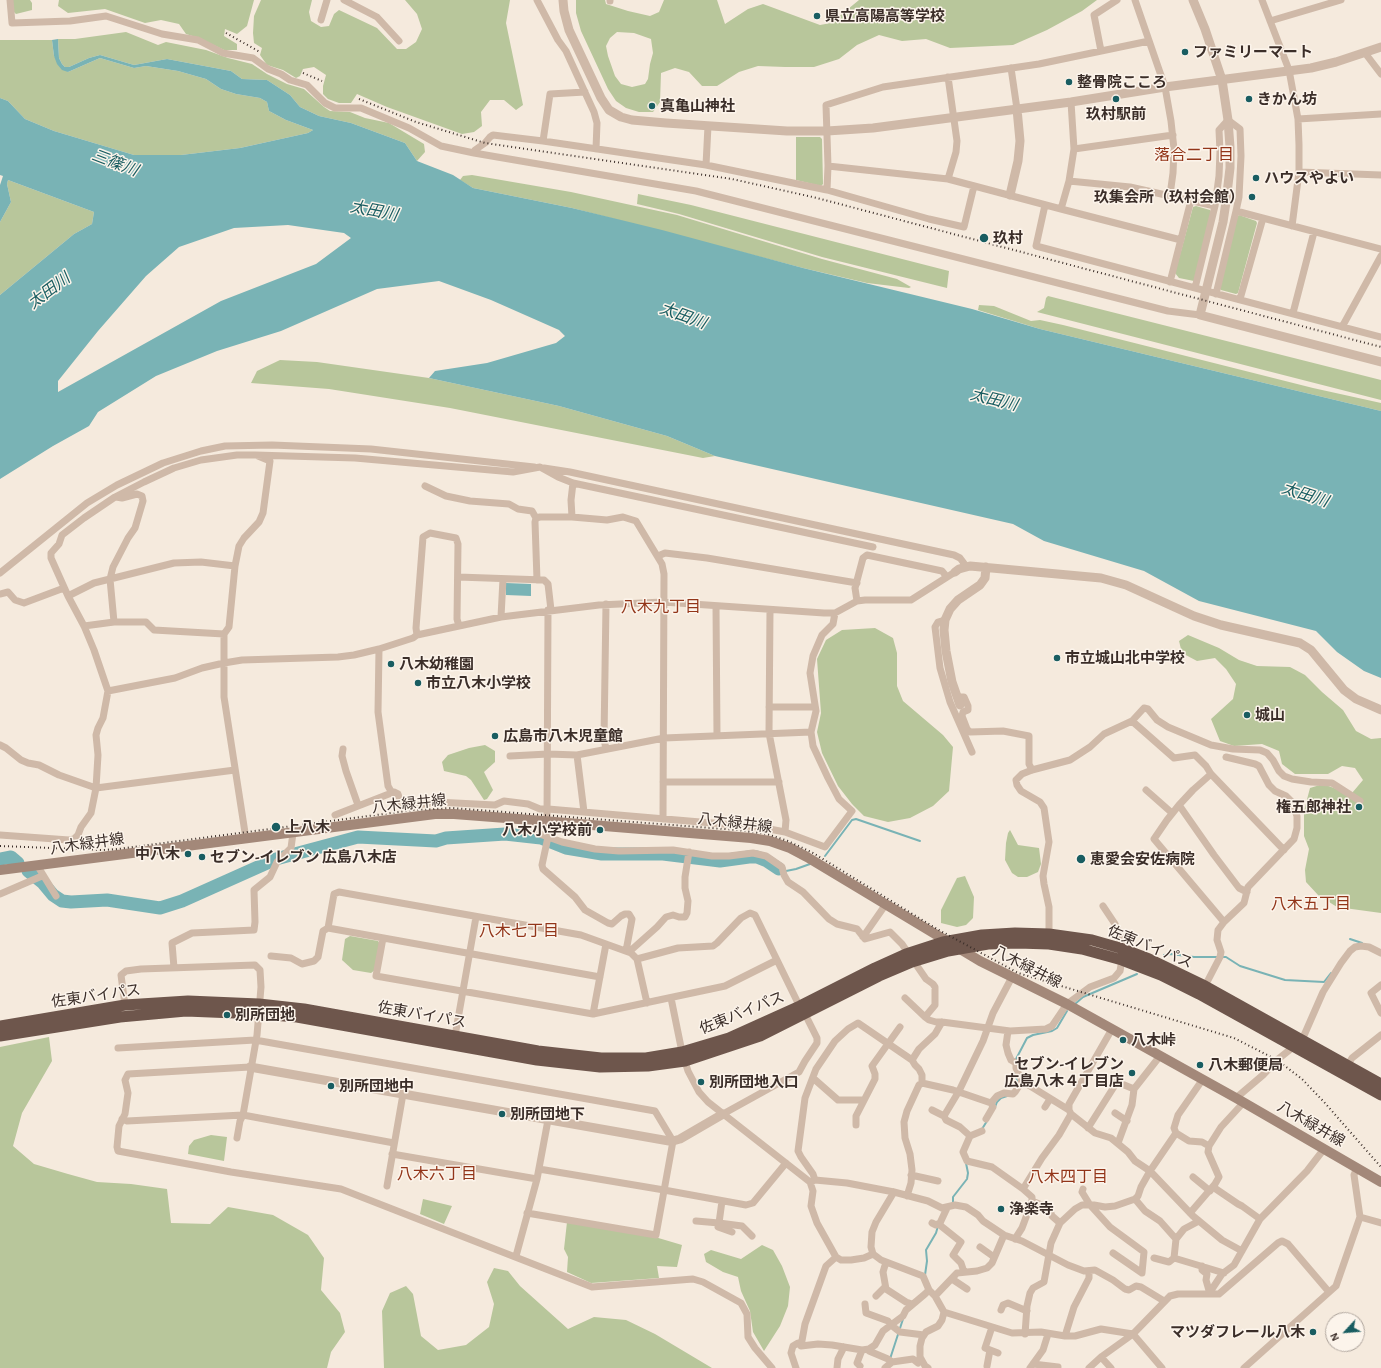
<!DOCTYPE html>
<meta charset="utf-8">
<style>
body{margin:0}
#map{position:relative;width:1381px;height:1368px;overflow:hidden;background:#f5eadd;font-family:"Alegreya Sans",sans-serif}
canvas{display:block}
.north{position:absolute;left:1325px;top:1312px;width:40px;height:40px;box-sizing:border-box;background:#fcf4eb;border:1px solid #afa59d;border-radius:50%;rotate:244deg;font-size:11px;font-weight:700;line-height:16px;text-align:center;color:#3b2e29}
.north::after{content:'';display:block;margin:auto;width:14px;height:18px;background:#195d61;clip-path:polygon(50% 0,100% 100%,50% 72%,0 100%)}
</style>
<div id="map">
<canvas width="1381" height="1368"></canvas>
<div class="north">N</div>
</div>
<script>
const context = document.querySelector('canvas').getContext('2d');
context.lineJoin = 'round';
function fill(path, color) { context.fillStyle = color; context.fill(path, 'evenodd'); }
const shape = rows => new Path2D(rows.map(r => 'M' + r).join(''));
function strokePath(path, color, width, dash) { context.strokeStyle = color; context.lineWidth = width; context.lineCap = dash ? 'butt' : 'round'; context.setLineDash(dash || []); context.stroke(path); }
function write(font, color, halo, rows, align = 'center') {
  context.font = font + ' "Alegreya Sans","Noto Sans JP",sans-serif'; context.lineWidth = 3; context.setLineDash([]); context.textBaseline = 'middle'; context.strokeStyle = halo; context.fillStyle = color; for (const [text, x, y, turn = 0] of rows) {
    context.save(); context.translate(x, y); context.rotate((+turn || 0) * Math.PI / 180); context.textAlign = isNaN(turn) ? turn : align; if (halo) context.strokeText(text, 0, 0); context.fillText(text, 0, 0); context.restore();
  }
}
const green = shape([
 [12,0,30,0,32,3,32,10,16,14,13,11],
 [59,0,254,0,247,26,237,34,225,29,224,36,237,44,237,50,224,50,199,38,186,34,179,24,161,20,145,23,105,9,68,13,58,6],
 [261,0,312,0,309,12,311,21,321,27,329,26,334,14,339,10,377,28,397,49,406,49,416,42,422,29,417,14,405,0,510,0,506,23,523,105,516,110,504,100,490,100,481,112,482,126,474,132,462,134,387,107,357,94,351,103,339,103,328,99,323,94,323,86,326,75,314,67,303,69,300,76,296,78,283,70,267,65,260,55,262,48,254,43,253,33,254,16],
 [576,0,605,0,606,4,628,11,650,16,659,12,664,0,717,0,725,24,748,9,763,4,820,25,831,23,859,0,1097,0,1082,11,1047,30,1013,45,950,48,926,39,902,41,879,35,857,45,839,59,814,67,785,67,758,66,739,72,717,86,702,86,689,72,675,68,661,73,660,102,653,112,639,112,626,108,616,101,608,89,581,31,576,13],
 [617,32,634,33,651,39,653,53,650,64,648,79,645,84,632,87,621,84,615,76,608,56,606,46,610,38],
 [126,32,158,45,166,42,206,50,228,58,252,64,267,74,287,84,304,89,324,107,330,111,350,112,365,118,389,123,424,144,425,152,417,161,405,143,351,123,319,116,300,107,290,95,267,80,242,79,231,71,167,59,134,65,100,55,89,58,69,67,65,67,62,64,59,58,58,39,75,39],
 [0,40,52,40,54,56,68,72,100,58,134,68,146,66,178,71,206,79,221,89,236,94,260,98,267,102,269,111,286,120,313,130,308,133,240,148,181,155,134,155,54,131,25,119,8,101,0,98],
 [796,137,820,137,822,139,823,184,821,186,796,180],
 [472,175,571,192,677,215,822,259,897,279,911,287,909,288,867,283,803,268,572,208,473,188,460,180,463,176],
 [8,180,94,212,92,224,74,234,0,295,0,222,11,202,7,184],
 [638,194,691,205,949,271,947,288,822,257,679,214,637,204],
 [1196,206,1210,210,1211,212,1194,281,1179,278,1175,273,1193,207],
 [1239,215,1256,221,1257,223,1238,293,1236,294,1221,290,1219,288,1237,217],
 [1048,296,1381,380,1381,400,1037,312,1044,308,1046,298],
 [979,305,994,306,1031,321,1040,320,1063,325,1313,388,1381,403,1381,411,1040,329,978,310],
 [280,360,317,362,429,378,559,406,667,436,715,456,703,458,450,408,329,389,251,383,257,371],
 [875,628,893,638,897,653,897,686,903,701,943,735,953,747,949,791,933,806,910,818,888,822,864,816,852,804,838,786,822,753,817,732,821,713,817,659,826,640,842,630],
 [1188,635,1219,648,1239,660,1257,666,1290,667,1305,675,1322,692,1343,710,1356,731,1371,739,1381,738,1381,913,1337,907,1318,895,1306,882,1305,870,1309,849,1304,836,1304,811,1310,788,1323,784,1342,791,1352,793,1363,780,1355,768,1342,766,1328,774,1295,774,1282,764,1279,751,1262,744,1234,746,1220,741,1211,719,1233,699,1236,684,1226,669,1215,658,1197,661,1182,653,1179,641],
 [485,745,495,751,495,762,484,772,493,790,487,799,484,800,471,780,466,776,444,771,442,762,448,755,469,748],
 [1010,830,1018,845,1039,848,1041,864,1038,872,1027,877,1018,877,1012,873,1005,860,1006,843,1008,833],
 [965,876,974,897,973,918,966,925,957,927,941,923,941,910,957,878],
 [350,936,378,941,380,944,375,970,371,973,353,970,342,960,345,939],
 [49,1037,52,1061,22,1113,13,1146,34,1164,68,1174,97,1182,131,1184,167,1189,171,1223,210,1224,228,1207,273,1215,308,1235,324,1258,321,1290,340,1313,345,1332,331,1352,327,1368,0,1368,0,1047],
 [211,1135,227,1137,224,1161,188,1154,189,1146,194,1140],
 [423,1199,452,1206,444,1224,420,1214],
 [567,1222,655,1237,682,1245,677,1267,657,1266,659,1278,591,1283,567,1272,568,1257,564,1249],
 [762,1245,773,1250,782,1266,790,1287,788,1306,780,1326,764,1351,753,1332,750,1311,741,1291,738,1277,723,1272,706,1262,704,1254,711,1250,741,1259],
 [494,1268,508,1271,520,1286,568,1329,594,1317,626,1320,655,1334,712,1368,384,1368,382,1311,390,1293,406,1286,413,1294,421,1336,438,1350,466,1345,489,1327,494,1304,487,1282]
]);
const water = shape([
 [58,39,59,58,62,64,65,67,69,67,89,58,100,55,134,65,167,59,231,71,242,79,267,80,290,95,300,107,319,116,351,123,405,143,417,161,453,175,473,188,572,208,662,230,803,268,972,309,1040,329,1381,411,1381,678,1364,671,1337,652,1316,631,1199,601,1144,571,1044,541,1013,524,715,456,667,436,559,406,429,378,435,371,487,363,556,343,565,336,559,330,491,300,439,281,377,289,281,331,217,351,156,376,98,412,89,426,53,446,0,479,0,295,74,234,92,224,94,212,8,180,7,184,11,202,0,222,0,185,3,176,0,175,0,98,8,101,25,119,54,131,134,155,181,155,240,148,308,133,313,130,286,120,269,111,267,102,260,98,236,94,221,89,206,79,178,71,146,66,134,68,100,58,68,72,62,70,57,64,54,56,52,40],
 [288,225,344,233,351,238,316,264,221,301,58,392,58,381,98,331,146,276,179,247,234,228],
 [506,583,531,584,531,596,506,595]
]);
const stream = shape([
 [825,856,852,820,856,819,920,841],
 [786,871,796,869,810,864],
 [1350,939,1362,943],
 [1164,955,1171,954,1194,957,1218,957],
 [1222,957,1226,957,1240,966,1285,980,1324,982,1331,973],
 [1075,1004,1083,997,1137,974],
 [1015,1061,1027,1038,1033,1035,1052,1031,1057,1028,1067,1011],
 [1015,1073,1018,1084],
 [995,1107,997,1102,1001,1098,1007,1096],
 [982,1129,987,1121],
 [953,1204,953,1197,967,1179,968,1173,966,1163],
 [925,1275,927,1261,926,1250,936,1233,938,1226],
 [890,1359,903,1319]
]);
const river = shape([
 [0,859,11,857,18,863],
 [28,871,43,883,53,895,62,901,71,902,107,900,160,908,182,901,276,859,358,837,436,841,446,838,505,834,541,838,566,848,602,854,663,854,720,861,749,857,757,857,767,861,779,869]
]);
const minor = shape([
 [10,0,12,23,70,21,106,16,162,34,198,40,223,53,253,58,268,69,281,74,290,80,307,85,325,103,335,108,361,108,409,128,441,146,474,153,696,191,1168,311,1200,315],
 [344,0,377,17,399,41],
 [537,0,558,40,566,51,594,112,597,123,596,149],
 [610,0,610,1],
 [1135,0,1165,87,1171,121,1174,149,1173,173,1170,195],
 [1262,0,1289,70,1298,119,1299,145,1299,172,1292,226],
 [321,20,327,0],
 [1270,21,1341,0],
 [1101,51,1094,15,1117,0],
 [1365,53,1381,74],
 [1011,68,1017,109],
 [1298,119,1381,114],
 [543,141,550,94,585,92],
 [1074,149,1173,135],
 [474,153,475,150,485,143,490,137,493,135,543,141,706,165,827,190,929,219,964,227,974,186],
 [706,165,708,126],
 [828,166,948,179,1061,209,1069,181,1074,149,1071,102],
 [1299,172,1381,175],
 [948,179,956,152,957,141,948,77],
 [1069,181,1130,187,1215,206],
 [827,190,828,166,826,105,883,87,1039,64,1149,41],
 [1045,205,1036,246,1381,337],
 [1061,209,1181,240],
 [1236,211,1381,249],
 [1170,282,1191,200],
 [1195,288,1215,206,1219,176,1220,152,1219,130,1228,120,1240,129,1241,156,1239,197,1236,211,1216,294],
 [1240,299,1263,218],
 [1293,313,1314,232],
 [1342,327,1381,256],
 [544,468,570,472,954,555,960,558,966,566],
 [425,486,446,496,470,501,509,504,518,509,532,511,536,518],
 [572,517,571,500,573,483],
 [658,556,665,553,707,558,857,583],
 [0,573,87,503,117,485,163,463,201,451,225,446,272,445,371,449,534,467],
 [458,577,544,580,548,584,551,610],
 [537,580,535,522,536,518,540,517,572,517,607,520,623,517,636,521,662,564,664,574,663,819],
 [0,594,8,592,15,600,24,603,64,588],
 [68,596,94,583,174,563,201,562,235,566],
 [857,601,855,588,863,558,867,555,942,571,947,577],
 [606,604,604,739,606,749],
 [716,606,717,736],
 [770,610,769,733,786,820,785,832],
 [501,617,503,579],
 [945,620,938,622,935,627,940,668,950,702,972,752],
 [114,622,110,579,113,567,128,538,135,528,143,501,142,496,137,494,122,498,116,497],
 [84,626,114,622,146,622,154,630,224,634],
 [417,635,416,628,423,537,430,533,456,538,458,544,457,619,459,626],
 [379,649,378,712,388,786,392,793],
 [108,691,175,678,202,668,224,663,242,660,338,657,354,655,379,649,413,638,417,635,501,617,599,605,663,602,824,613,835,613,857,601,865,600,911,600,955,572],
 [957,697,964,697,968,706,968,710,963,712,962,716,967,729,970,732,1003,731,1029,736,1029,764,1032,770],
 [769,707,815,707],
 [1132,721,1144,708,1148,709,1157,720,1168,727,1211,745,1233,749,1260,750,1267,753,1273,760,1279,771,1284,776,1292,779,1311,782,1332,783,1360,801],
 [0,745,6,748,21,760,28,763,39,765,59,775,96,788,235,770],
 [343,749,342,756,346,771,358,805],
 [577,755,584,812],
 [510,756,548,754,577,755,664,738,811,732],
 [1211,774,1193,790,1179,805,1167,820,1154,839,1224,922],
 [663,782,779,782],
 [1146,790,1172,813],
 [1179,805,1214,855,1239,888,1247,892],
 [335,815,394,792,398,794,401,803,406,807,436,802,495,805,504,801,528,804,540,809,548,809,759,827,785,832,825,847,852,811,839,799,828,778,813,746,811,732,816,711,810,673,813,656,822,635,833,624,835,613],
 [537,820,537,833,562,842,595,849,619,851,673,850,712,856,729,856,753,853,766,856,782,867,784,875,788,882,803,892,829,919,837,924,857,929,865,939,890,932,902,944,926,979,933,984,935,987,935,1005,925,1017],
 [547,821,548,610],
 [0,835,69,840,74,839,78,835,81,827,91,813,96,788,98,755,96,735,98,728,103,718,108,691,94,650,84,626,68,596,51,558,51,553,59,544,62,535,84,518,115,497,144,482,174,468,201,460,237,455,255,455,355,458,513,472,540,467,558,477,573,483,873,547],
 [548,837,542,865,543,869,575,897,585,910,608,923,612,924,621,916,625,914,629,914,632,919,626,951],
 [246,839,224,697,224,634,229,627,235,566,239,546,244,538,259,522,263,513,270,461,258,456],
 [37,865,56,896],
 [0,894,42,876],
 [1103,906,1115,924,1120,935,1120,948],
 [328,928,334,894,339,892,581,935,631,953,637,959],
 [863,937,886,904],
 [383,938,376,976,593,1014,725,986,777,960],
 [1049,938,1049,907,1044,884,1043,876,1049,842,1044,808,1040,802,1021,791,1017,785,1016,780,1022,774,1032,770,1070,760,1090,747,1104,734,1132,721,1174,758,1195,755,1206,766,1211,774,1284,850],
 [629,952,657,927,666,917,673,915,679,917,685,917,687,913,688,901,685,888,685,877,689,852],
 [271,956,291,958,302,964,314,961,318,957,323,931,328,928,600,977],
 [174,968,172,943,192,933,254,930,255,922,254,890,270,877,277,862,291,848,293,833],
 [1381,985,1371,993,1381,1013],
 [1205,986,1220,957,1221,952,1217,940,1218,930,1224,922,1244,903,1248,887,1294,839,1297,828,1297,816,1291,801,1286,796,1275,791,1269,785,1259,766,1255,764,1226,757],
 [671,998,682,1052,688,1071,699,1092,708,1102,810,1182,813,1191,811,1206,817,1223,836,1257,841,1260,851,1260,864,1258,873,1254],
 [905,998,925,1017,929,1020,936,1022,942,1022,1010,1031,1046,1029,1052,1026,1067,1004,1090,987,1114,978,1120,971,1122,960],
 [647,1003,637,959,678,948,713,946,717,943,741,918,750,913,755,915,797,1001],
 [125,1005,121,975,126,971,141,969,255,965,260,970,261,987,257,1035,243,1115,240,1121,237,1138],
 [593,1014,606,944],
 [1112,1029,1069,1104,1069,1110,1071,1114,1095,1133,1111,1138,1128,1152,1135,1161,1150,1171,1193,1216,1222,1240,1242,1251],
 [1008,1031,1006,1045,1008,1053,1011,1060,1016,1063,1016,1068,1022,1081,1069,1110],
 [455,1036,476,917],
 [118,1048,255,1040,655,1111,673,1141,656,1235,527,1213],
 [912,1060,919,1049,935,1034,942,1022],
 [1347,1066,1352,1058,1381,1035],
 [250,1067,128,1074,125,1080,128,1093,125,1114,119,1126,117,1147,118,1151,231,1172,341,1189,592,1287,693,1279,703,1282,741,1303,747,1314,748,1337,755,1348,772,1368],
 [813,1078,838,1100,864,1100],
 [1203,1079,1178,1115,1174,1128,1176,1133,1189,1141,1202,1142,1209,1146],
 [1236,1098,1263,1075,1277,1060,1302,1040,1323,992,1341,963,1350,951,1355,947,1361,946,1369,947,1381,953],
 [1045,1107,1050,1099],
 [932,1110,944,1116,959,1091,983,1041,993,1013,1012,977],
 [1115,1113,1127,1121],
 [723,1114,799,1072,805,1061,817,1043,817,1038,807,1018],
 [944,1116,946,1120,960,1127,970,1136,963,1152,967,1161,992,1167,1023,1189],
 [122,1119,127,1121,243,1115,394,1143],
 [986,1119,993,1107,991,1103],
 [856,1125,856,1116,875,1079,875,1074,872,1066,900,1027],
 [1088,1128,1117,1082,1134,1089],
 [970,1136,982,1131],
 [1118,1143,1132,1105,1134,1089,1160,1056],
 [392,1154,537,1179],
 [539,1169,664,1190,746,1205,753,1203,786,1163],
 [911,1175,938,1181],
 [1193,1177,1210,1191],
 [815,1180,813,1174,801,1157,798,1151,805,1098,816,1069,835,1041,848,1029,858,1023,912,1060,915,1065,919,1069,922,1075,922,1083],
 [810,1182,815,1180,847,1183,894,1192,928,1201,942,1208,955,1205,966,1207,978,1215,983,1221,1004,1235,1022,1241,1068,1265,1084,1271,1095,1270,1113,1280,1125,1289,1129,1290,1136,1286,1141,1287,1164,1301],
 [387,1186,403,1094],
 [1213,1187,1238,1204,1242,1206,1260,1219],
 [1083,1189,1082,1192,1090,1205,1110,1227,1144,1252,1142,1273,1113,1253],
 [894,1192,876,1222,872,1232,871,1247,873,1254,881,1260,923,1276,929,1290,935,1296,944,1312,1012,1333,1041,1332,1065,1336,1075,1336,1101,1329,1133,1334,1162,1368],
 [907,1196,911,1183,912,1170,910,1154,905,1138,904,1122,907,1111,919,1085,922,1083,953,1090,991,1103,997,1096,1004,1093,1013,1094,1015,1092,1022,1081],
 [1135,1199,1145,1211,1160,1221,1176,1239],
 [722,1201,719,1223,742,1226,752,1236],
 [1032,1201,1049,1208,1052,1216,1060,1223],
 [1190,1213,1215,1184,1219,1177,1208,1152,1209,1146,1221,1127,1244,1102],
 [1360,1217,1381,1223],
 [696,1221,719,1223,718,1227,732,1232],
 [1199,1221,1184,1229,1176,1239,1174,1258,1224,1273],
 [932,1223,936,1225,940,1223,941,1226,961,1242,953,1255,961,1263,964,1272],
 [940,1223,947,1208],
 [1015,1239,1022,1228,1032,1201,1032,1197,1023,1189,1042,1158,1059,1135,1071,1114],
 [980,1247,994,1257],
 [516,1256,537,1179,548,1120],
 [1154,1258,1169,1262,1174,1258],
 [886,1262,883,1272,886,1289,906,1302,912,1304],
 [1202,1266,1202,1270,1207,1274,1206,1280,1210,1294],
 [952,1279,967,1289],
 [1210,1294,1212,1289,1222,1274,1234,1265,1260,1219,1307,1171,1324,1149],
 [876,1296,885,1287],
 [935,1296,957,1273,977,1271,987,1268,992,1263,1004,1235],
 [865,1304,866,1313,888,1321,891,1325,900,1332,924,1335],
 [1001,1310,1003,1305,1008,1303,1027,1311],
 [992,1327,985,1348,998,1353],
 [1025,1334,1027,1306,1030,1293,1033,1288,1044,1282,1051,1243,1060,1223,1075,1209,1082,1205,1094,1205,1105,1207,1115,1206,1135,1199,1138,1196,1141,1187,1150,1171,1176,1133],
 [1065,1336,1074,1307,1089,1278,1089,1271],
 [801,1346,805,1324,826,1266,836,1257],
 [869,1349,869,1351,888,1359,892,1362],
 [1101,1357,1111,1368],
 [1033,1364,1058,1367],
 [860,1366,857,1363,862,1350],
 [987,1366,990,1350],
 [796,1368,791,1353,793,1346,798,1343,801,1346,818,1344,832,1345,862,1350,869,1349,875,1345,883,1331,903,1316,906,1310,925,1294,929,1290],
 [837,1368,838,1359,844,1347],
 [885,1368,892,1362,913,1359,918,1363],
 [928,1368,925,1366,920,1357,920,1346,922,1338,926,1332,938,1326,942,1320,944,1312],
 [1030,1368,1043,1350,1048,1334],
 [1089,1368,1101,1357,1133,1334,1170,1296,1178,1294,1219,1294,1278,1243,1282,1241,1288,1244,1329,1292],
 [1244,1368,1336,1286,1360,1217,1354,1175,1357,1168]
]);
const tertiary = shape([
 [563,0,564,11,569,30,601,98,609,110,621,117,632,120,666,123,787,131,827,131,873,128,1071,102,1165,87,1311,68,1336,62,1381,47],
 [1193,0,1205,29,1222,80,1228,120,1230,147,1230,168,1226,202,1223,222,1200,315,1381,362],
 [1010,195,1018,161,1020,141,1017,109],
 [955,572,959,569,970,566,1101,578,1126,585,1194,616,1221,625,1300,643,1311,650,1344,690,1356,699,1381,710],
 [960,705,952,682,946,651,944,630,945,620,950,609,958,600,980,585,985,578,986,567],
 [250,1067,669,1141,673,1141,680,1139,723,1114]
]);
const secondary = shape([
 [0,870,435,814,454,814,506,818,751,838,770,841,790,848,807,857,980,961,1067,1004,1112,1029,1236,1098,1381,1182]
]);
const trunk = shape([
 [0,1026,125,1005,188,1001,259,1004,304,1009,538,1051,601,1058,646,1058,682,1052,729,1038,800,1006,875,968,906,954,943,942,982,935,1015,933,1049,934,1092,940,1120,948,1149,959,1205,986,1381,1084],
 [0,1036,120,1017,186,1011,259,1014,297,1017,537,1060,600,1067,648,1066,685,1061,760,1036,879,976,912,962,948,951,988,944,1018,943,1049,944,1082,949,1122,960,1161,975,1199,994,1381,1095]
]);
const rail = shape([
 [226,33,260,52],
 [303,73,322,81],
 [359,99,416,122,485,143,732,179,817,198,1381,347],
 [0,846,103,850,118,849,414,810,452,808,737,830,767,834,788,841,813,853,937,929,1018,973,1234,1038,1277,1060,1302,1079,1324,1102,1381,1167]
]);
const markers = [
 [817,16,4,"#195d61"],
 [1185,52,4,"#195d61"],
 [1069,82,4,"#195d61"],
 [1116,99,4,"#195d61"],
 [1249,99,4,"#195d61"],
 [652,106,4,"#195d61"],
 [1256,178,4,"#195d61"],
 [1252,197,4,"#195d61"],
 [984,238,5,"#195d61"],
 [1057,658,4,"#195d61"],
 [391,664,4,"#195d61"],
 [418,683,4,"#195d61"],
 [1247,715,4,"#195d61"],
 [495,736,4,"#195d61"],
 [1359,807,4,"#195d61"],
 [276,827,5,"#195d61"],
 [600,830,4,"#195d61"],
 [188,854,4,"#195d61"],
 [202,857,4,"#195d61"],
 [1081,859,5,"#195d61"],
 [227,1015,4,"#195d61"],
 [1123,1040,4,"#195d61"],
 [1200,1065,4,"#195d61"],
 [1132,1073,4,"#195d61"],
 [701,1082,4,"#195d61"],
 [331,1086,4,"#195d61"],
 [502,1114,4,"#195d61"],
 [1001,1209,4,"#195d61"],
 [1313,1332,4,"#195d61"]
];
const poiNames = [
 ["県立高陽高等学校",825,16],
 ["ファミリーマート",1193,52],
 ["整骨院こころ",1077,82],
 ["きかん坊",1257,99],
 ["真亀山神社",660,106],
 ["玖村駅前",1116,114,"center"],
 ["ハウスやよい",1264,178],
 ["玖集会所（玖村会館）",1244,197,"right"],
 ["玖村",993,238],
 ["市立城山北中学校",1065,658],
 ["八木幼稚園",399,664],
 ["市立八木小学校",426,683],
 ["城山",1255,715],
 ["広島市八木児童館",503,736],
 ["権五郎神社",1351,807,"right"],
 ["上八木",285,827],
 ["八木小学校前",592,830,"right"],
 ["中八木",180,854,"right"],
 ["セブン-イレブン 広島八木店",210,857],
 ["恵愛会安佐病院",1090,859],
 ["別所団地",235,1015],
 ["八木峠",1131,1040],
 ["セブン‐イレブン",1124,1064,"right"],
 ["広島八木４丁目店",1124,1081,"right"],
 ["八木郵便局",1208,1065],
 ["別所団地入口",709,1082],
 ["別所団地中",339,1086],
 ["別所団地下",510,1114],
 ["浄楽寺",1009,1209],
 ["マツダフレール八木",1305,1332,"right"]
];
const streetNames = [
 ["八木緑井線",409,804,-6],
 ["八木緑井線",735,823,7],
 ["八木緑井線",87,844,-8],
 ["佐東バイパス",1150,947,22],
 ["八木緑井線",1027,967,27],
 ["佐東バイパス",96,996,-8],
 ["佐東バイパス",742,1013,-22],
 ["佐東バイパス",422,1015,10],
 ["八木緑井線",1311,1124,30]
];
const neighbourhoodNames = [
 ["落合二丁目",1194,155],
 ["八木九丁目",661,607],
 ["八木五丁目",1311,904],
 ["八木七丁目",519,931],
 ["八木六丁目",437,1174],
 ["八木四丁目",1068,1177]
];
const waterNames = [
 ["三篠川",115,163,21],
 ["太田川",374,211,11],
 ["太田川",49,291,-37],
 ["太田川",683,316,20],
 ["太田川",994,400,14],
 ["太田川",1305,495,18]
];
fill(green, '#b8c69b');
fill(water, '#79b3b5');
strokePath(stream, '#79b3b5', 2);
strokePath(river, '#79b3b5', 13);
strokePath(minor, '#cfb9a8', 7);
strokePath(tertiary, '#cfb9a8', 9);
strokePath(secondary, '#a38879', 10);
strokePath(trunk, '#6e564c', 11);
strokePath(rail, '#3b2e29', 2, [1, 3]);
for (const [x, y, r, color] of markers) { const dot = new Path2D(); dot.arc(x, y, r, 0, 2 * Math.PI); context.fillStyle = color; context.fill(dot); strokePath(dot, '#fcf4eb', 1.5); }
write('bold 15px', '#3b2e29', '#fcf4eb', poiNames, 'left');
write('15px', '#3b2e29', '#fcf4eb', streetNames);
write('16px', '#923519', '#fcf4eb', neighbourhoodNames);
write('italic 16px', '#195d61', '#fcf4eb', waterNames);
</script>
